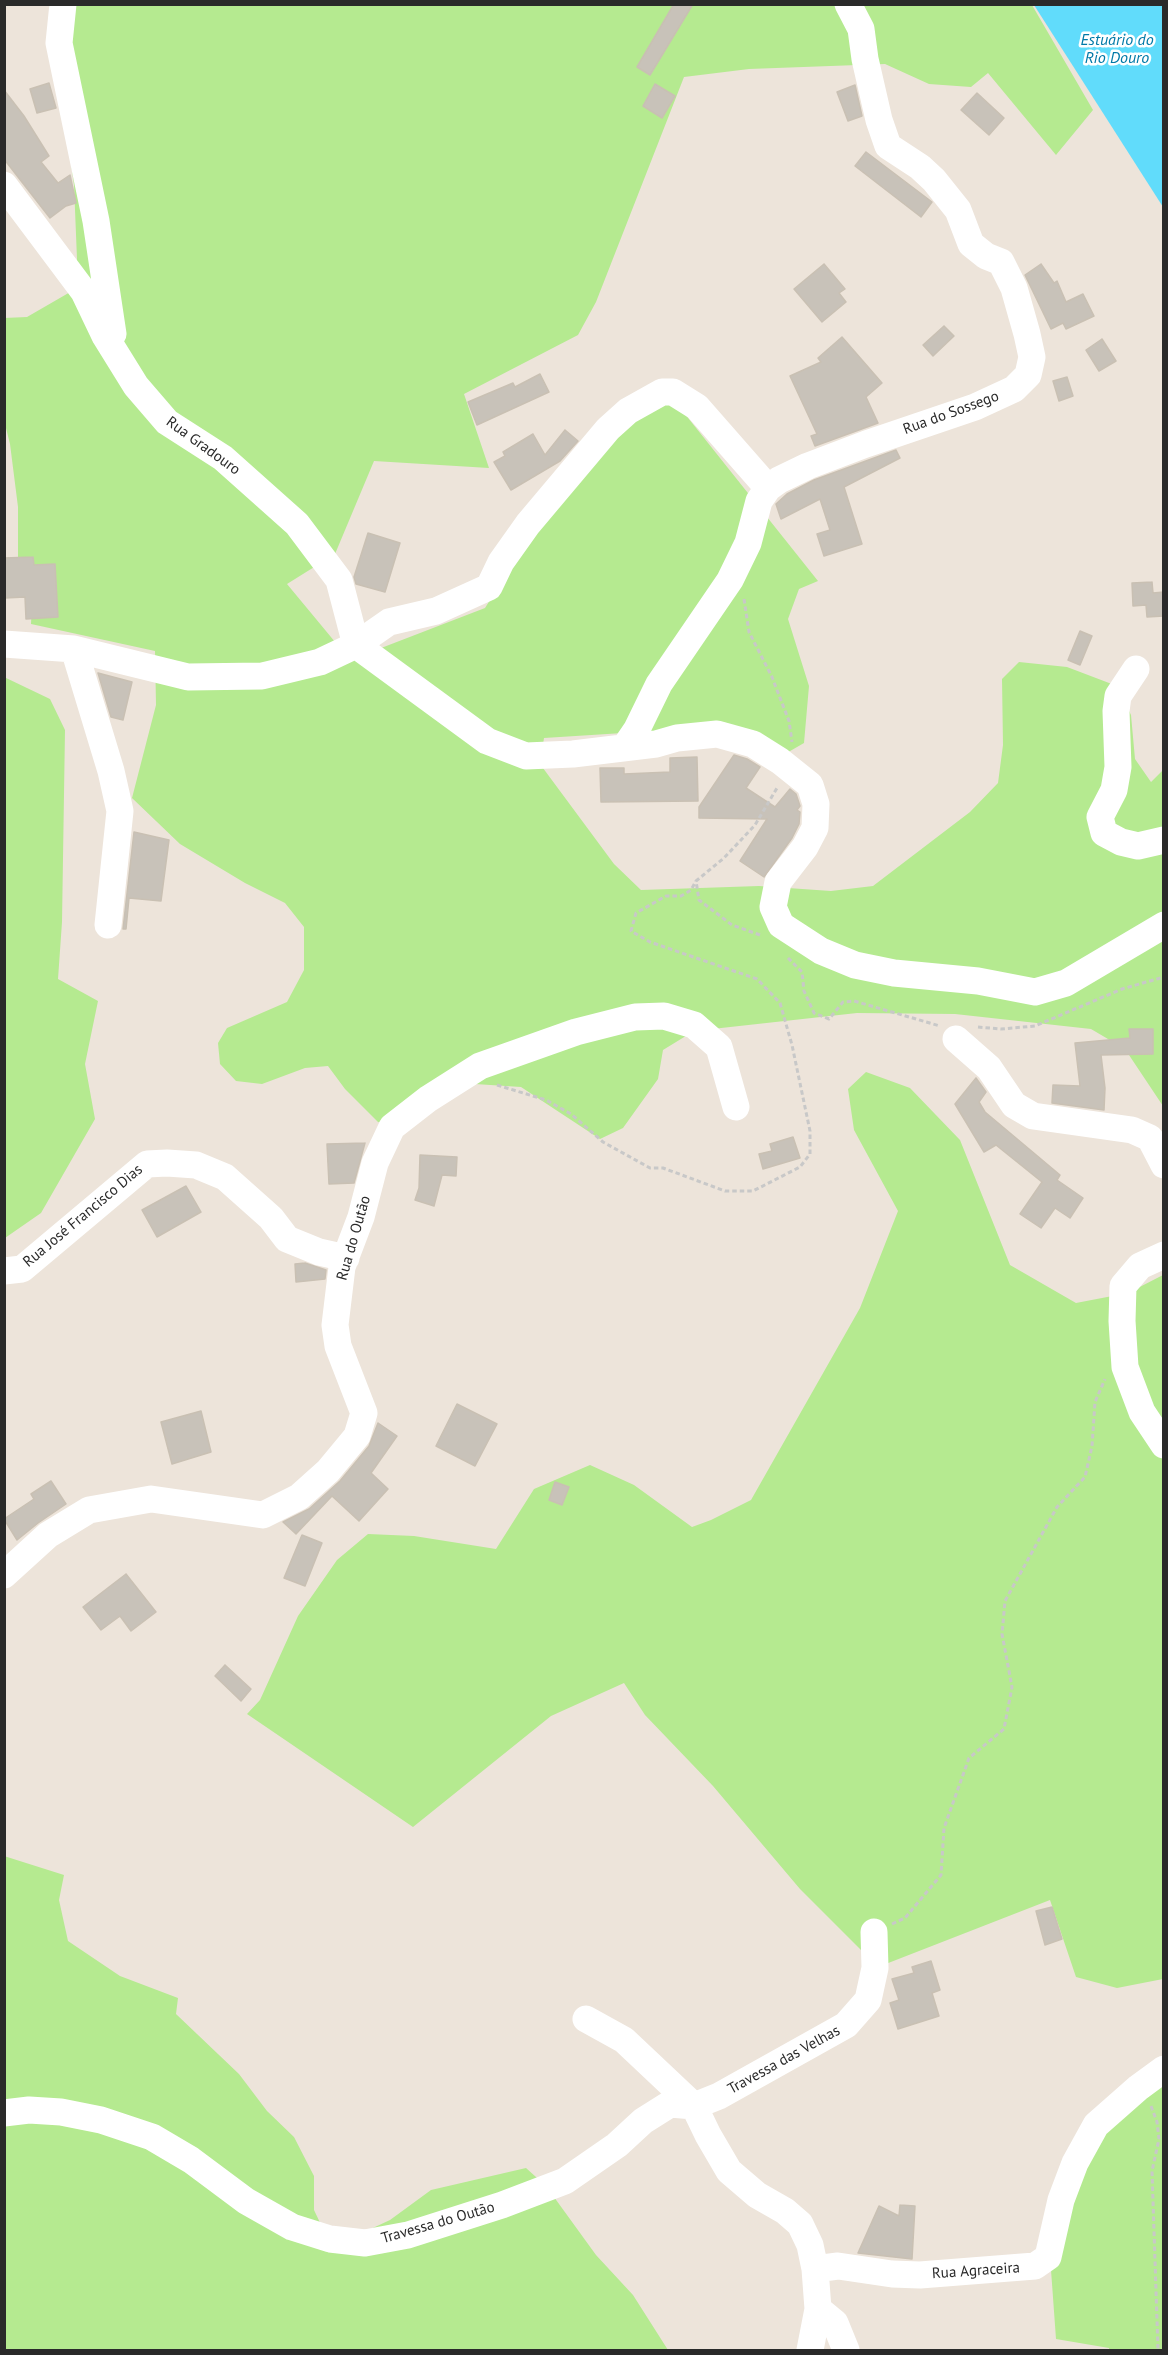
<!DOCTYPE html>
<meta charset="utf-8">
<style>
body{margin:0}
#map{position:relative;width:1168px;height:2355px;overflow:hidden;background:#ede4da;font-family:"PT Sans",sans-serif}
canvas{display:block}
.frame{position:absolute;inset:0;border:6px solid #2a2a2a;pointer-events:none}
</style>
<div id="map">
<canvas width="1168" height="2355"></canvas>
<div class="frame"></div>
</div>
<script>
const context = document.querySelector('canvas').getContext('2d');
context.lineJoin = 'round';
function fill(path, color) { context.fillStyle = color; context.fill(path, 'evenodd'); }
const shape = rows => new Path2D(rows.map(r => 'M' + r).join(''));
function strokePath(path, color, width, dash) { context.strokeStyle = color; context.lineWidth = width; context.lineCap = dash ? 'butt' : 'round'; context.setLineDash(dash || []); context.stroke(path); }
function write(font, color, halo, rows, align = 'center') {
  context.font = font + ' "PT Sans",sans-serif'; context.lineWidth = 5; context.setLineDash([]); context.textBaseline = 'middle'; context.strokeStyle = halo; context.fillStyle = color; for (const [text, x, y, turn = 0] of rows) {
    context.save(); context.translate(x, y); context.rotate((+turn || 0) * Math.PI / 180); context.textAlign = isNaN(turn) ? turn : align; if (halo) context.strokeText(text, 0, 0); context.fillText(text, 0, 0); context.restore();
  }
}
const green = shape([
 [49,5,1032,5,1093,110,1056,155,988,73,971,87,929,84,885,64,749,69,684,77,596,302,578,335,464,394,489,468,374,461,335,554,287,584,350,660,485,608,590,441,669,394,818,581,799,589,788,619,809,686,804,743,778,758,686,729,544,738,540,764,614,864,641,890,759,886,831,891,873,886,970,812,998,783,1003,745,1002,679,1019,662,1067,667,1117,686,1131,715,1135,759,1151,782,1163,770,1163,1106,1125,1049,1091,1029,955,1014,857,1013,694,1031,663,1050,658,1079,623,1128,600,1139,521,1087,475,1084,399,1126,378,1122,345,1089,328,1066,305,1068,262,1084,236,1081,220,1064,218,1043,227,1028,287,1002,304,970,304,927,285,903,245,883,180,844,132,798,156,705,155,651,31,624,33,582,18,575,18,507,10,444,5,424,4,318,27,317,72,291,77,259,74,185],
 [4,677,50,699,65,730,62,922,58,979,98,1001,85,1064,95,1119,41,1213,5,1238],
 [866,1072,910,1088,960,1140,1010,1265,1076,1303,1128,1293,1163,1275,1163,1979,1117,1988,1076,1977,1050,1900,878,1967,800,1889,713,1786,645,1715,624,1683,551,1716,413,1827,247,1714,260,1700,298,1616,337,1560,368,1534,414,1536,496,1549,534,1489,590,1465,634,1485,692,1527,711,1520,751,1500,860,1308,898,1211,854,1130,848,1089],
 [4,1856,64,1875,59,1900,68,1941,120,1976,178,1998,176,2014,239,2074,267,2111,294,2137,314,2176,314,2210,323,2229,362,2233,390,2220,431,2190,526,2168,546,2186,596,2255,633,2295,668,2350,5,2350],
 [1163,2064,1163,2350,1109,2350,1109,2348,1056,2339,1050,2256,1062,2187]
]);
const water = shape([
 [1034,5,1163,5,1163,207]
]);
const building = shape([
 [674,4,693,4,650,75,637,67,674,4],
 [49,83,56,108,37,113,30,89,49,83],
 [655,84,675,96,662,118,643,106,655,84],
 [855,85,862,116,848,121,837,92,855,85],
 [4,90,24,116,49,156,41,162,58,183,70,175,76,203,66,206,50,218,4,159,4,90],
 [977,93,1004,118,989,135,961,110,977,93],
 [866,152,932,202,921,217,855,166,866,152],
 [824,264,845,289,839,293,846,302,822,322,794,289,824,264],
 [1041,264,1054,283,1057,281,1066,302,1083,294,1094,316,1066,329,1063,323,1051,329,1025,275,1041,264],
 [944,326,954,336,933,356,923,345,944,326],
 [842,337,882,383,866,397,878,423,815,446,811,436,817,434,790,376,821,362,818,358,842,337],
 [1102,339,1116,361,1099,371,1086,350,1102,339],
 [540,374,549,392,477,425,468,402,513,383,515,387,540,374],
 [1067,377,1073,396,1059,401,1053,381,1067,377],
 [565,430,578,441,560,461,511,490,494,462,505,456,503,452,533,434,545,455,565,430],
 [896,450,900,458,844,487,862,544,824,556,817,534,830,530,820,499,781,519,776,504,787,494,814,480,896,450],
 [368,533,400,543,385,592,356,584,354,577,368,533],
 [33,557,34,565,55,564,58,617,26,619,25,597,5,598,4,558,33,557],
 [1152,582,1153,593,1164,592,1164,616,1147,617,1146,605,1133,606,1132,583,1152,582],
 [1080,631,1092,636,1080,665,1068,660,1080,631],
 [98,673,132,682,123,720,111,717,98,673],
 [734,755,747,759,760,767,746,788,775,807,790,789,796,794,800,806,797,810,800,812,799,824,792,838,764,877,740,861,767,819,699,818,699,807,734,755],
 [697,757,698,801,601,802,600,768,624,768,624,774,670,772,670,758,697,757],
 [134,832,169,840,161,901,129,898,126,929,123,929,134,832],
 [1129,1029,1153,1029,1153,1054,1101,1055,1105,1088,1104,1110,1052,1103,1053,1085,1080,1086,1075,1043,1130,1038,1129,1029],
 [976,1078,986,1092,979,1102,985,1112,1060,1175,1057,1180,1083,1198,1070,1218,1055,1208,1041,1228,1020,1214,1042,1182,996,1145,984,1152,955,1104,976,1078],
 [793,1137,800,1158,763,1169,759,1154,772,1151,770,1144,793,1137],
 [365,1143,354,1183,329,1184,327,1144,365,1143],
 [420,1155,457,1157,456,1176,442,1175,434,1206,415,1200,419,1188,420,1155],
 [186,1186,201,1212,157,1237,142,1210,186,1186],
 [305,1263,326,1270,325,1279,296,1282,295,1264,305,1263],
 [457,1404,497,1424,475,1466,436,1446,457,1404],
 [201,1411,211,1452,172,1464,161,1422,201,1411],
 [378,1423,397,1436,371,1473,388,1489,359,1521,332,1496,296,1534,283,1522,309,1509,340,1481,369,1446,378,1423],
 [51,1481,66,1504,38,1523,17,1540,4,1519,34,1499,31,1494,51,1481],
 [555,1482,569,1487,562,1505,549,1500,555,1482],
 [302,1535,322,1543,305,1586,284,1578,302,1535],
 [126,1574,156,1612,131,1631,120,1616,101,1630,83,1607,126,1574],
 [225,1665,251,1689,241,1701,215,1676,225,1665],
 [1052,1907,1062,1939,1045,1945,1036,1911,1052,1907],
 [931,1961,940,1990,932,1993,939,2016,898,2029,890,2003,899,2000,892,1979,914,1973,912,1967,931,1961],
 [900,2205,915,2206,912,2259,858,2253,879,2206,899,2216,900,2205]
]);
const path = shape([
 [744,599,749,632,772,677,789,721,792,742],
 [760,935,732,925,699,900,696,881,724,858,755,825,777,788],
 [788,958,802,972,804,991,814,1013,829,1019,843,1002,854,1001,940,1026],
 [978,1027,1001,1029,1035,1026,1122,989,1164,977],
 [497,1085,546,1100,571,1114,603,1142,650,1168,663,1168,725,1191,753,1191,800,1167,810,1154,810,1131,792,1045,780,1003,757,979,650,942,631,931,636,913,666,896,681,896,691,890,696,881],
 [892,1924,905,1918,941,1875,944,1828,969,1758,1004,1729,1012,1687,1002,1634,1005,1601,1057,1507,1085,1477,1092,1446,1095,1402,1105,1379],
 [1151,2106,1157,2122,1159,2139,1152,2171,1158,2350]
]);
const minor = shape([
 [63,4,59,43,96,221,113,334],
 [4,185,84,292,105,336,136,386,167,422,223,458,297,524,339,580,356,645],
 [4,644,74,649,188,677,262,676,320,662,356,645,389,622,436,611,489,587,501,562,528,524,608,429,628,411,662,392,673,392,697,407,768,488],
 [356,645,487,741,526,756,573,754,656,744,677,738,717,734,753,744,780,761,810,785,816,804,815,828,805,847,778,882,773,907,781,925,821,951,855,965,894,973,978,981,1035,992,1066,983,1164,925],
 [74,649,111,771,120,811,108,925],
 [1136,669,1118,696,1116,711,1118,767,1114,790,1100,817,1104,833,1121,842,1138,846,1164,840],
 [624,748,637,729,659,684,730,580,748,543,759,501,768,488,779,480,808,466,866,444,975,407,1014,389,1028,375,1032,357,1027,334,1014,288,1001,262,986,256,971,244,958,210,934,180,920,167,888,146,879,120,865,59,861,29,848,4],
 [956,1039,989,1068,1014,1105,1033,1116,1132,1130,1150,1138,1164,1165],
 [1164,1255,1140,1266,1123,1286,1122,1321,1125,1367,1142,1412,1164,1445],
 [4,1271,22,1269,147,1164,167,1163,196,1165,225,1177,271,1218,287,1239,319,1252,346,1258],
 [4,1575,48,1535,89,1510,151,1499,263,1515,299,1497,328,1471,357,1436,364,1413,338,1346,335,1325,342,1267,361,1217,375,1163,392,1127,428,1099,480,1066,576,1032,635,1017,664,1016,694,1025,719,1047,736,1107],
 [586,2019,624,2040,694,2106,708,2135,729,2171,757,2195,785,2211,800,2224,810,2245,815,2269,818,2309,810,2350],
 [4,2113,29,2110,61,2112,101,2120,152,2137,191,2160,246,2201,292,2227,330,2239,365,2243,408,2235,502,2205,565,2181,617,2145,643,2121,670,2104,694,2106,719,2096,846,2025,868,2000,875,1968,874,1932],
 [815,2269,838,2266,892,2274,920,2275,1035,2266,1048,2257,1061,2200,1075,2163,1096,2125,1138,2088,1164,2069],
 [818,2309,835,2323,846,2350]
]);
const streetNames = [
 ["Rua do Sossego",951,413,-20],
 ["Rua Gradouro",203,446,36],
 ["Rua José Francisco Dias",83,1216,-40],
 ["Rua do Outão",354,1238,-74],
 ["Travessa das Velhas",784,2060,-29],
 ["Travessa do Outão",438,2223,-16],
 ["Rua Agraceira",976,2271,-4]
];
const waterNames = [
 ["Estuário do",1117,40],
 ["Rio Douro",1117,58]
];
fill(green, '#b5ea90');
fill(water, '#61dcfb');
fill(building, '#c8c2b9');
strokePath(building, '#c9c0b3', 1.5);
strokePath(path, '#c8c8c8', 3, [4.5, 3]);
strokePath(minor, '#fff', 27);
write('15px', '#2a2a2a', '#fff', streetNames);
write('italic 16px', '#0079a7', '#fff', waterNames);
</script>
